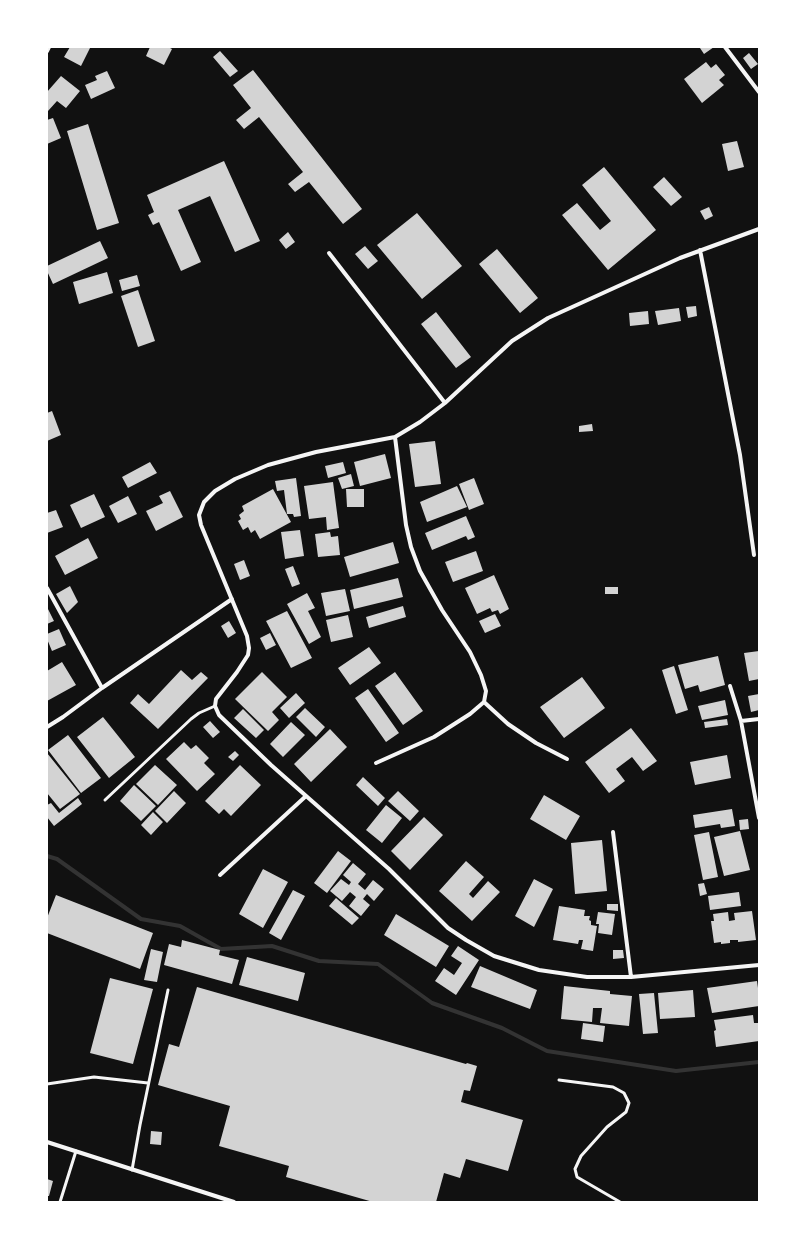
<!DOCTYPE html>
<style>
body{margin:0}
#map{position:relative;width:806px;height:1249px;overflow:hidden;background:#111;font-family:Merriweather,serif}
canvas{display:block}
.frame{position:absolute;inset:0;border:48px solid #fff;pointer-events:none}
</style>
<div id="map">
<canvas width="806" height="1249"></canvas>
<div class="frame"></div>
</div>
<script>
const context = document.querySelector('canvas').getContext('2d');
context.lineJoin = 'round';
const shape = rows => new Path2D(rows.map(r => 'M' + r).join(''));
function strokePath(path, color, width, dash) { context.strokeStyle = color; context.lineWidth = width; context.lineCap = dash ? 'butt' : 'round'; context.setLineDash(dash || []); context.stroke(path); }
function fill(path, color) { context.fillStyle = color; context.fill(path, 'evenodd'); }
const stream = shape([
 [47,856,57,859,141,919,180,926,221,949,272,946,319,961,378,964,432,1003,502,1028,547,1051,676,1071,759,1062]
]);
const building = shape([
 [70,47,87,47,90,48,81,66,64,57],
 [150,47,168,47,172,49,164,65,146,56],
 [702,47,714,47,704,54,700,48],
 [220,51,238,71,230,77,213,57],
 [749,53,758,64,751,69,743,58],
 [706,62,711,68,716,64,725,75,719,80,724,85,702,103,684,79],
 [253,70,362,209,343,224,309,182,295,192,288,184,303,172,259,117,244,129,236,120,251,108,233,85],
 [107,71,115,88,91,99,85,85,97,80,95,76],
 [61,76,80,91,66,108,57,101,48,111,47,110,47,92],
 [53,118,61,138,47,144,47,120],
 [88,124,119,223,97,230,67,131],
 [737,141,744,167,728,171,722,144],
 [224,161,260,241,235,252,210,196,178,210,201,262,181,271,159,222,153,225,148,215,154,212,147,195],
 [604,167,656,230,608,270,562,215,577,203,600,230,611,221,582,185],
 [664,177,682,197,671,206,653,187],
 [709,207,713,216,705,220,700,211],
 [417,213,462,266,422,299,377,245],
 [288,232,295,242,286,249,279,240],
 [100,241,108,258,53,284,47,271,47,266],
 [365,246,378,261,368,269,355,254],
 [497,249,538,298,520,313,479,264],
 [107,272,113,293,79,304,73,282],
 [137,275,140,286,122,291,119,280],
 [138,290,155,341,138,347,121,296],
 [696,306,697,316,688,318,686,307],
 [679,308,681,321,658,325,655,311],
 [648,311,649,324,630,326,629,313],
 [436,312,471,357,456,368,421,324],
 [52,411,61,435,47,441,47,413],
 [592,424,593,431,579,432,579,426],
 [435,441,441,484,415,487,409,444],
 [385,454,391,478,360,486,354,462],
 [150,462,157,473,128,488,122,477],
 [343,462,346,473,328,478,325,466],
 [351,474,354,486,342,489,338,478],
 [296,478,301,516,294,517,293,514,287,514,284,490,277,491,275,481],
 [474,478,484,504,469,510,459,484],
 [333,482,339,528,327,530,326,517,309,519,304,486],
 [457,486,467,507,427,522,420,502],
 [273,489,291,522,260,539,255,530,251,533,248,527,243,530,238,521,241,519,239,515,244,511,242,506],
 [346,489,364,489,364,507,347,507],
 [170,491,183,517,156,531,146,511,163,503,159,496],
 [94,494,105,517,81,528,70,505],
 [128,496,137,514,118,523,109,506],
 [56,510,63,527,47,533,47,513],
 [466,516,475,537,468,540,466,536,432,550,425,533],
 [300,530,304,556,285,559,281,532],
 [330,532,331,537,338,536,340,555,318,557,315,534],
 [88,538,98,558,65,575,55,556],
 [393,542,399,563,350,577,344,557],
 [476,551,483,571,453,582,445,562],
 [244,560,250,576,240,580,234,564],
 [293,566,300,584,292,587,285,569],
 [494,575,509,609,500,614,498,610,492,612,490,608,477,614,465,588],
 [398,578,403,597,354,609,350,590],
 [70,586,78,602,67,613,56,594],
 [605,587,618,587,618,594,605,594],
 [345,589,350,611,326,616,321,593],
 [307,593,315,608,308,611,321,637,309,644,287,604],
 [403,606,406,617,369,628,366,617],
 [47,607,54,621,47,624],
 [287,611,312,658,291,668,266,621],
 [495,614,501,626,485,633,479,621],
 [348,615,353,637,331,642,326,620],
 [229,621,236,633,228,638,221,626],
 [59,629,66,645,52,651,47,639,47,634],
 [270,633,276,645,266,650,260,638],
 [369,647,381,663,350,685,338,668],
 [759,651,759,679,749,681,744,653],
 [718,656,725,685,700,692,698,685,685,689,678,665],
 [62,662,76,685,47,701,47,671],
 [674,666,688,710,676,714,662,670],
 [181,670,192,680,201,672,208,678,158,729,130,703,138,694,149,704],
 [262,672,287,697,272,712,279,720,268,731,235,699],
 [395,672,423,711,403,725,375,686],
 [582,677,605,708,564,738,540,707],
 [368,689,399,733,386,742,355,698],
 [296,693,305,703,289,718,280,708],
 [759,694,759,710,751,712,748,696],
 [725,700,728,715,702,720,698,706],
 [305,708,325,727,316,737,296,717],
 [243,709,264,730,256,738,234,718],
 [103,717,135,757,109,778,77,737],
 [727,719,728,725,705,728,704,722],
 [210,721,220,732,213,738,203,727],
 [291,722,305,735,283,757,270,744],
 [631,728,657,761,643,771,632,757,616,769,625,781,609,793,585,762],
 [330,729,347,747,311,782,294,764],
 [68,735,101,778,81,793,48,750],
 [184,742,191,749,196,745,209,758,204,763,215,774,197,791,166,759],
 [235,751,239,755,233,761,228,757],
 [47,753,80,794,60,809,47,793],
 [727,755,731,778,695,785,690,762],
 [155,765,177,785,158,805,136,784],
 [240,765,261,785,231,816,224,809,219,814,205,801],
 [363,777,385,798,378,806,356,785],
 [134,785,156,806,141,821,120,801],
 [174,791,186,803,167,823,155,811],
 [398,791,419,811,410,821,388,801],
 [544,795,580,816,566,840,530,819],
 [78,798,82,804,54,826,47,817,47,805,51,803,59,813],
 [386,805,402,818,382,843,366,830],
 [732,809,735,826,721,828,720,824,695,828,693,815],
 [153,812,163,822,151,835,141,825],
 [424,817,443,835,410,870,391,851],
 [748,819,749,829,740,830,739,820],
 [740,831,750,870,724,876,714,837],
 [709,832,718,877,703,880,694,835],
 [602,840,607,891,575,894,571,843],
 [338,851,351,861,327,893,314,883],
 [466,861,484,877,469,894,473,898,488,881,500,892,472,921,439,891],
 [353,863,366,874,358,884,365,890,373,880,384,889,374,901,367,894,363,899,370,905,361,916,349,906,356,897,350,892,342,901,330,891,341,879,349,885,351,882,343,875],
 [263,869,288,882,263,928,239,914],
 [534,879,553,889,534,927,515,916],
 [704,883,707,894,700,896,698,884],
 [293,890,305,896,281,940,269,933],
 [739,892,741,906,710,910,708,896],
 [56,895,153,933,140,969,47,933,47,918],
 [336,898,359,918,352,925,329,906],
 [607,904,618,904,618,911,607,910],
 [559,906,585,910,584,916,590,916,589,920,591,921,591,925,597,926,593,951,581,949,583,940,579,940,578,944,553,940],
 [752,911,756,940,738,942,738,940,730,940,730,943,721,944,721,942,714,943,711,921,714,921,713,914,728,912,729,921,735,920,734,913],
 [598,912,615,914,612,935,598,933,599,924,596,924],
 [396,914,449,946,436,967,384,935],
 [182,940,220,950,219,955,239,960,232,984,164,965,169,944,181,947],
 [458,946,479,960,456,995,435,981,444,968,454,975,462,963,451,956],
 [151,949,163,952,157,982,144,980],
 [613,950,623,950,624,958,613,959],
 [247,957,305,973,298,1001,239,985],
 [480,966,537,990,530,1009,471,987],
 [110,978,153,989,133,1064,90,1053],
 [757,981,759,995,759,1006,712,1013,707,988],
 [564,986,610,991,610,994,632,996,629,1026,600,1023,602,1008,593,1008,592,1022,561,1019],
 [197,987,466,1064,467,1063,477,1066,470,1091,464,1090,461,1102,523,1120,508,1171,466,1159,460,1178,444,1173,436,1202,373,1202,286,1177,289,1166,219,1146,230,1106,158,1085,169,1044,179,1047],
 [693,990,695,1017,660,1019,658,993],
 [654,993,658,1033,643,1034,639,994],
 [753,1015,754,1023,759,1023,759,1041,716,1047,714,1031,716,1030,714,1020],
 [583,1023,605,1026,603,1042,581,1039],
 [151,1131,162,1132,161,1145,150,1144],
 [47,1179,53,1181,49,1196,47,1196]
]);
const service = shape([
 [105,800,191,719,199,713,215,706],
 [559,1080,613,1087,624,1093,629,1103,626,1112,607,1127,581,1156,575,1169,577,1177,620,1202],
 [47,1084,94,1077,148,1083],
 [132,1170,140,1125,168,990],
 [60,1202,76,1151]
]);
const minor = shape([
 [725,47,759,92],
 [47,51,49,47],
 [759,229,680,258,548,318,512,341,445,403,420,422,395,437,316,452,268,465,235,479,215,491,204,502,199,515,201,525,247,636,249,648,248,655,237,672,216,699,215,706,219,715,271,765,389,869,448,928,466,940,494,956,539,970,587,977,631,977,759,965],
 [700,250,740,455,754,555],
 [329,253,445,403],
 [47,588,102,688],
 [730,686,741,721,759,818],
 [484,702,508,724,536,743,567,759],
 [741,721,759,719],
 [47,727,63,717,102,688,232,599],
 [376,763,434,737,470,714,484,702,486,691,481,675,470,652,442,610,420,571,411,547,406,525,395,437],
 [613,832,631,977],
 [220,875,306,796],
 [47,1142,234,1202]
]);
strokePath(stream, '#333', 4);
fill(building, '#d3d3d3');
strokePath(service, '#f5f5f5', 3);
strokePath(minor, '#f5f5f5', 4);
</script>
